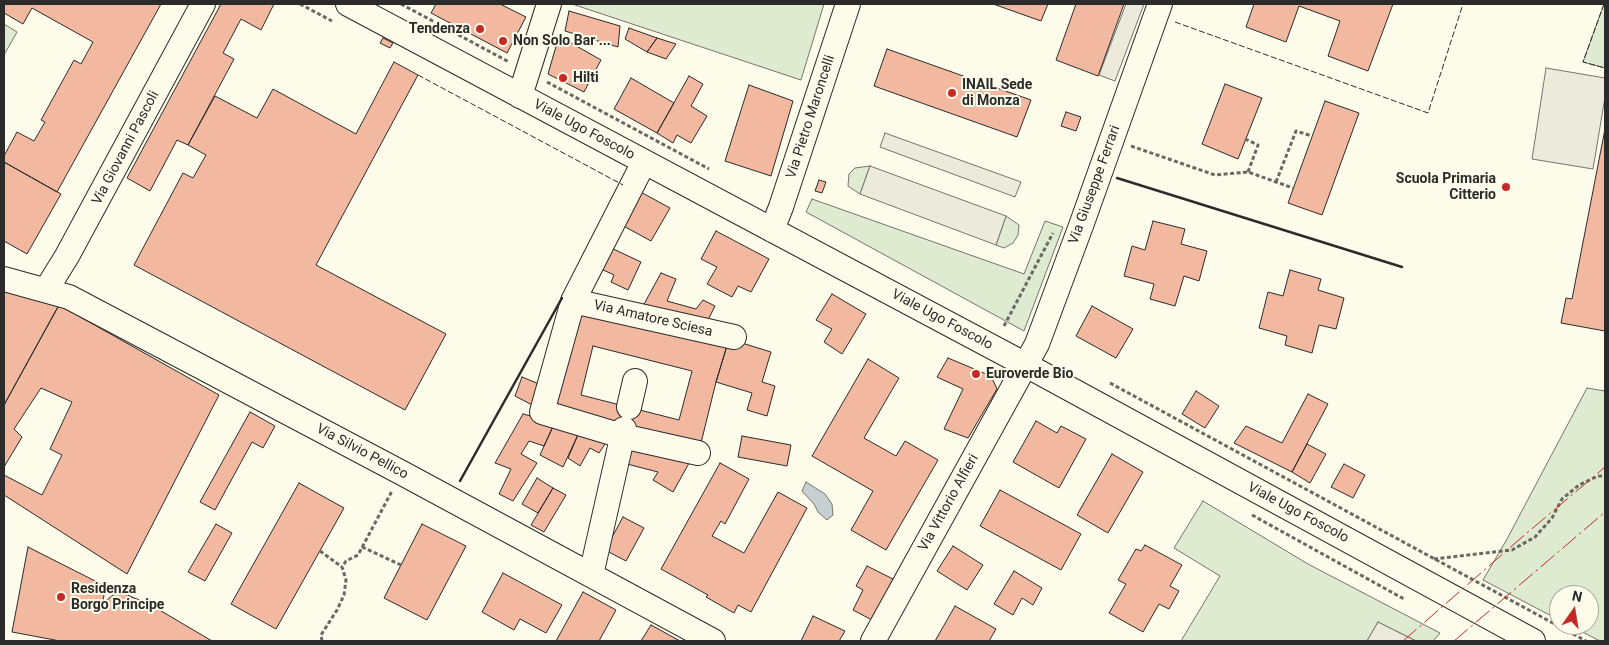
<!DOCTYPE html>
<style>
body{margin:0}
#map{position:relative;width:1609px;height:645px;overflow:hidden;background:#fdfbea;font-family:Roboto,sans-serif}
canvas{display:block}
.frame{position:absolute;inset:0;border:5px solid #2b2b2b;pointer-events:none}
.north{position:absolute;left:1549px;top:585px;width:50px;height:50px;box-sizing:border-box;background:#fdfbea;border:1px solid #a9a89e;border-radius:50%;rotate:13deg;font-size:14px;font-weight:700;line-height:20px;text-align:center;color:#2b2b2b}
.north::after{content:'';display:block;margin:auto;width:18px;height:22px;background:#c62828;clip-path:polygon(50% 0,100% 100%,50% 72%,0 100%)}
</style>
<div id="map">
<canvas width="1609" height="645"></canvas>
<div class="frame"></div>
<div class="north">N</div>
</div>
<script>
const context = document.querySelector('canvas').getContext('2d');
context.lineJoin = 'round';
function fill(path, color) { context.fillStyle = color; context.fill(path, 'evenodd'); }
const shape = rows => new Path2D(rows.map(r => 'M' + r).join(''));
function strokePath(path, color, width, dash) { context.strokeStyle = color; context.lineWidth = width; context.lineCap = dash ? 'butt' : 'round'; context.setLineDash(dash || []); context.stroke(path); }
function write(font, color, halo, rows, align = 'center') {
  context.font = font + ' Roboto,sans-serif'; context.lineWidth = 4; context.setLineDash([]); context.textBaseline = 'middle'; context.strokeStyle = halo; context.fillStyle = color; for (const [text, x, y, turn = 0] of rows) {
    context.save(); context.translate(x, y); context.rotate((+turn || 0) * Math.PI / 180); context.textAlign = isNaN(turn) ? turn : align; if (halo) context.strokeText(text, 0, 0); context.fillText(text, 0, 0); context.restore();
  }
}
const green = shape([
 [572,4,824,4,801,80,572,4],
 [1604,4,1605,4,1605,68,1583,62,1604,4],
 [4,24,17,32,4,55,4,24],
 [870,166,860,194,848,186,849,174,855,168,870,166],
 [812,199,1024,274,1045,221,1063,227,1024,331,806,212,812,199],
 [1006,216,1019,225,1018,235,1013,243,1004,248,996,245,1006,216],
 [1587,388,1605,391,1605,641,1600,641,1569,625,1589,625,1589,595,1559,595,1559,620,1483,580,1507,539,1587,388],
 [1203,501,1308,564,1440,633,1433,641,1416,641,1378,622,1367,641,1181,641,1220,576,1174,548,1203,501]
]);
const parking = shape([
 [1126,4,1144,4,1115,81,1099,75,1126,4],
 [1546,68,1605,78,1605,97,1593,169,1532,159,1546,68],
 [885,133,1021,182,1015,197,880,147,885,133],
 [870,166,1006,216,996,245,860,194,870,166],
 [1378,622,1416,641,1367,641,1378,622]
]);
const water = shape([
 [806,482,825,494,832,504,833,515,827,520,818,512,814,504,802,491,806,482]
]);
const building = shape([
 [4,4,161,4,57,192,4,162,4,156,17,132,34,141,45,122,41,120,74,60,81,64,93,42,32,8,23,24,4,13,4,4],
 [221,4,274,4,261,30,241,19,223,53,234,59,188,145,177,140,150,191,127,178,221,4],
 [436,4,500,4,526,17,507,53,431,13,436,4],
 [993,4,1048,4,1041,21,993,4],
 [1076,4,1124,4,1098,76,1056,60,1076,4],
 [1254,4,1393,4,1368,71,1328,56,1340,21,1299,6,1286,42,1246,27,1254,4],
 [569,11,620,26,618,47,565,31,569,11],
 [629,28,657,38,647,52,625,39,629,28],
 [559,36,601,60,584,92,548,74,559,36],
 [383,38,393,43,390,48,380,43,383,38],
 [657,38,676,44,666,59,647,52,657,38],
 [887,49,1031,100,1017,137,874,86,887,49],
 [394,62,418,75,316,265,446,334,405,410,134,265,183,173,193,178,206,155,188,145,215,96,257,118,273,89,356,134,394,62],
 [689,76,703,84,691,106,707,116,691,143,677,135,673,143,657,133,689,76],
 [631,78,674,103,657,133,614,109,631,78],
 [1225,84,1262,98,1238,159,1202,144,1225,84],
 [749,85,793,101,771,176,725,161,749,85],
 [1325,101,1359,113,1322,215,1288,203,1325,101],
 [1066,112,1081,117,1076,131,1061,126,1066,112],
 [1605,129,1605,331,1561,323,1566,298,1572,299,1605,129],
 [4,162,61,194,27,254,4,241,4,162],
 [819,180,826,182,822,193,815,191,819,180],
 [637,190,670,208,651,241,618,223,637,190],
 [1153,221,1185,229,1181,244,1207,251,1199,281,1184,276,1175,306,1150,299,1154,284,1124,276,1132,246,1145,250,1153,221],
 [716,231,769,259,751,292,738,286,732,297,707,284,717,267,701,259,716,231],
 [609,247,641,262,628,290,611,282,614,275,599,268,609,247],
 [1290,270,1321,279,1318,290,1344,298,1336,329,1319,325,1312,353,1285,345,1287,336,1259,328,1268,292,1283,296,1290,270],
 [661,273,676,279,667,301,696,309,703,300,715,306,705,326,643,306,661,273],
 [4,290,59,305,4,405,4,290],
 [832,294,866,314,842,354,824,342,832,329,816,320,832,294],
 [59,305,219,395,127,574,4,495,4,475,42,495,62,455,50,449,72,402,41,388,14,429,22,437,4,467,4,405,59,305],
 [579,306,729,339,716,382,700,447,549,410,579,306],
 [593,346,692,371,679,420,581,395,593,346],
 [1092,306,1133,329,1116,358,1076,336,1092,306],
 [729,339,771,352,762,382,775,386,767,416,747,410,752,393,716,382,729,339],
 [948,358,991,376,997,389,968,438,944,429,963,389,937,377,948,358],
 [868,359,899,378,864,438,896,456,905,441,938,460,886,550,851,530,873,491,812,456,868,359],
 [522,377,544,386,538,408,515,396,522,377],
 [1196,391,1219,406,1205,428,1182,414,1196,391],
 [1308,394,1328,404,1292,472,1234,443,1246,426,1282,443,1308,394],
 [250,412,275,426,263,448,252,442,215,510,200,502,250,412],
 [523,414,555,422,544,446,529,441,521,454,537,463,513,501,499,494,511,469,495,463,523,414],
 [1036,421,1057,433,1061,426,1086,439,1059,488,1013,462,1036,421],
 [555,422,581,428,563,467,540,455,555,422],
 [581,428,611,435,599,453,590,448,580,466,568,458,581,428],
 [742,436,791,445,787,466,738,457,742,436],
 [627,440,693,456,673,492,653,480,658,472,623,463,627,440],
 [1307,444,1326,454,1310,483,1292,472,1307,444],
 [1112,454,1143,472,1108,533,1077,515,1112,454],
 [720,463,749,479,725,524,721,521,712,536,744,553,778,492,807,508,751,612,738,605,734,613,706,597,708,595,661,569,720,463],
 [1344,464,1365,475,1353,498,1331,487,1344,464],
 [537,478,553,488,538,513,522,504,537,478],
 [299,483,344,508,276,629,231,604,299,483],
 [553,488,566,495,544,532,531,525,553,488],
 [1000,490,1081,534,1061,570,980,526,1000,490],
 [623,517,644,528,626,561,605,550,623,517],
 [216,524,232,533,205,581,188,572,216,524],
 [422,524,466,546,427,620,384,598,422,524],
 [1145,545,1182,565,1170,586,1179,591,1169,609,1159,604,1143,632,1109,613,1126,584,1118,580,1136,549,1141,551,1145,545],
 [953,546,983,565,967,590,937,571,953,546],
 [28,547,105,586,103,603,118,591,151,605,212,641,60,641,12,632,28,547],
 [867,566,893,579,872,620,853,610,863,590,856,586,867,566],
 [1014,571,1042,588,1033,605,1022,598,1013,615,994,604,1014,571],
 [503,573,562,605,546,633,520,619,514,630,482,612,503,573],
 [583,592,616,610,599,641,556,641,583,592],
 [955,606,996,629,989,641,935,641,955,606],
 [813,616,845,631,839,641,801,641,813,616],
 [651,625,680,641,641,641,651,625]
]);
const path = shape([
 [300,4,332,21],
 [401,4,509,62],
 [547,82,709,169],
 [1245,139,1258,145,1248,172],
 [1131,146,1215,175,1248,172,1293,188],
 [1276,182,1296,131,1312,136],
 [1004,326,1053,233],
 [1110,383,1586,641],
 [1252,515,1404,599],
 [362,547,401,565],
 [320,551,342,567],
 [1434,559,1512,550,1535,537,1552,518,1562,499,1579,485,1598,476,1605,476],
 [322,641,321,635,337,610,344,595,346,580,342,567,346,561,358,555,392,491]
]);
const minor = shape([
 [348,4,1026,365,1533,641],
 [520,96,549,4],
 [772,230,781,207,848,4],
 [4,279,69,297,402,473,713,641],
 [46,290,67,256,203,4],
 [573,301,644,162],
 [629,407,635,381],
 [698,453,622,436,542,412,573,301,734,337],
 [591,575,624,429],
 [873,641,1037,344,1082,223,1160,4]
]);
const fence = shape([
 [1604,4,1583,62,1605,68],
 [1175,22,1428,113,1463,4],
 [418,75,623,185]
]);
const wall = shape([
 [1117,178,1402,267],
 [460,481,562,298]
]);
const power = shape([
 [1403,641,1521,538,1605,467],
 [1454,641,1605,512]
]);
const markers = [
 [480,29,5,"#c62828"],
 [503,41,5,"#c62828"],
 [563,78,5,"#c62828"],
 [952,93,5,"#c62828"],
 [1506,187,5,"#c62828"],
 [976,374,5,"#c62828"],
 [61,597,5,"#c62828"]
];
const poiNames = [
 ["Tendenza",470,29,"right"],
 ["Non Solo Bar ...",513,41],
 ["Hilti",573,78],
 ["INAIL Sede",962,85],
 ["di Monza",962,101],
 ["Scuola Primaria",1496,179,"right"],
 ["Citterio",1496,195,"right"],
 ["Euroverde Bio",986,374],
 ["Residenza",71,589],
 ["Borgo Principe",71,605]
];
const streetNames = [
 ["Via Pietro Maroncelli",811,117,-72],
 ["Viale Ugo Foscolo",584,130,28],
 ["Via Giovanni Pascoli",126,148,-62],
 ["Via Giuseppe Ferrari",1095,185,-70],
 ["Via Amatore Sciesa",653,319,13],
 ["Viale Ugo Foscolo",942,320,28],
 ["Via Silvio Pellico",362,452,28],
 ["Via Vittorio Alfieri",949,503,-61],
 ["Viale Ugo Foscolo",1298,513,28]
];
fill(green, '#deebd1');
strokePath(green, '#74746e', 1);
fill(parking, '#eceadb');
strokePath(parking, '#74746e', 1);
fill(water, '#c7d0d0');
strokePath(water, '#74746e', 1);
fill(building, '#f2b8a0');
strokePath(building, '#2b2b2b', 1);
strokePath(minor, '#2b2b2b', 26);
strokePath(path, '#6a6964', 3, [4, 2.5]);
strokePath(minor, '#fdfbea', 24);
strokePath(fence, '#2b2b2b', 1, [6, 2.5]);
strokePath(wall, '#2b2b2b', 2.5);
strokePath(power, '#c62828', 1, [18, 4, 2.5, 4]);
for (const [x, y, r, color] of markers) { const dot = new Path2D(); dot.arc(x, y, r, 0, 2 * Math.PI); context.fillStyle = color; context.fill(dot); strokePath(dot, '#fdfbea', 2); }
write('bold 14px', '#2b2b2b', '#fdfbea', poiNames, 'left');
write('14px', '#2b2b2b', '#fdfbea', streetNames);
</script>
